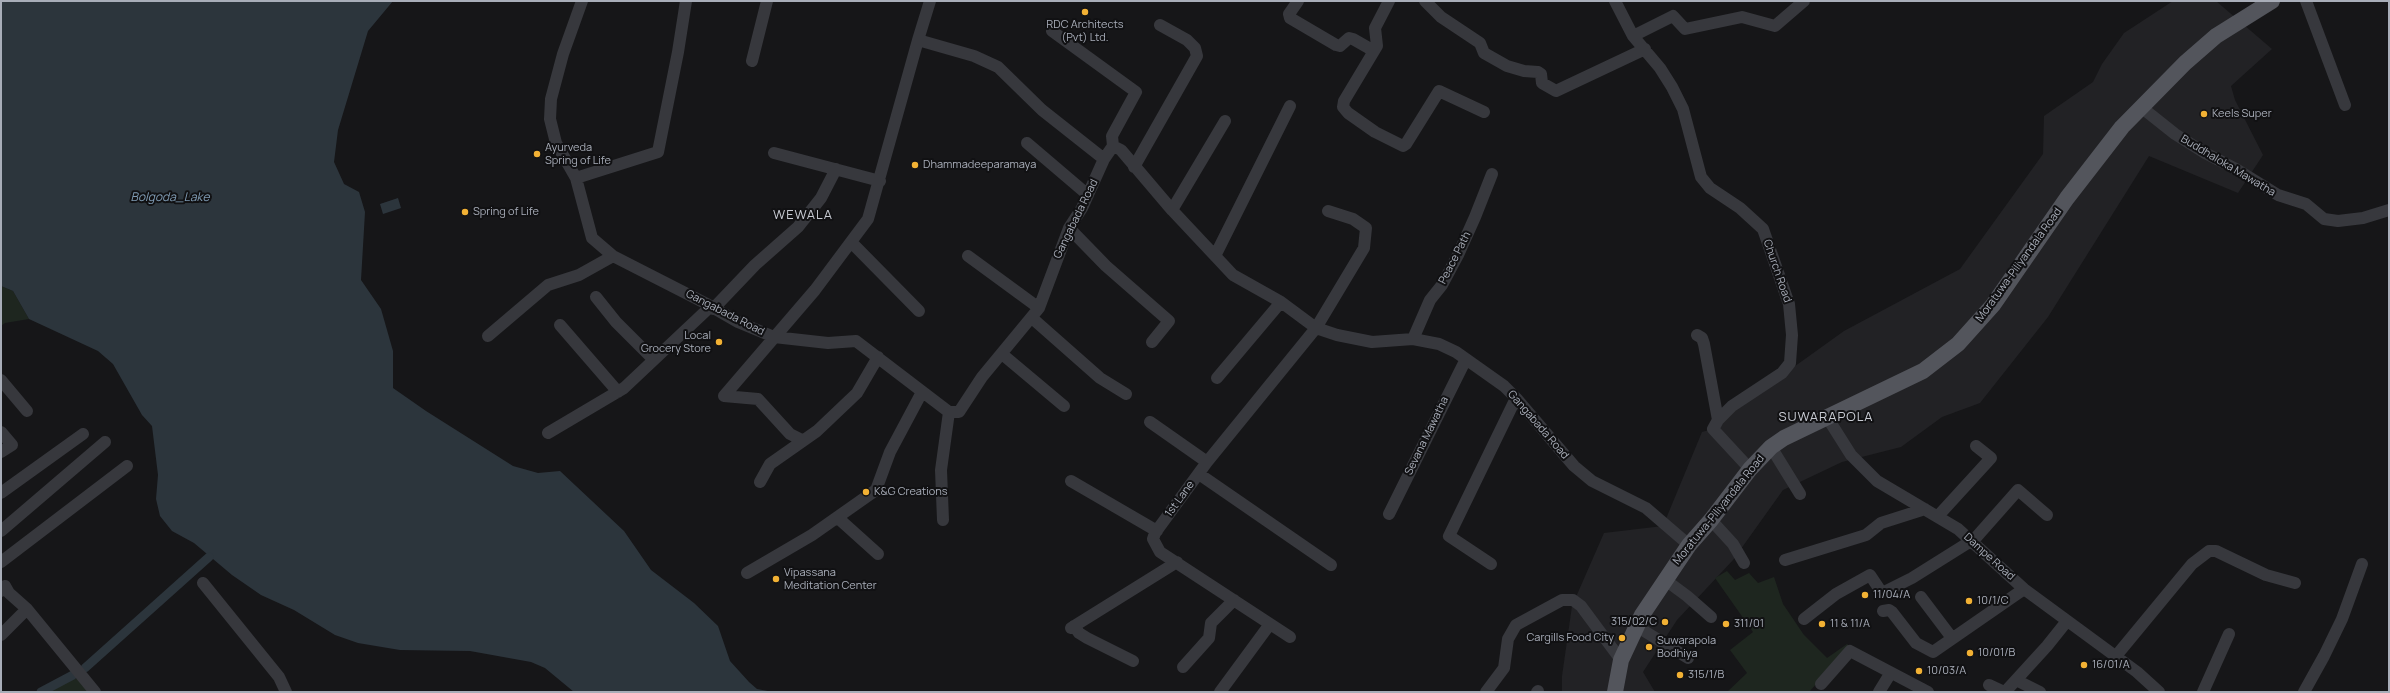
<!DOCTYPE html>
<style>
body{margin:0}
#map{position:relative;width:2390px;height:693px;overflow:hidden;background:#161618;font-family:Manrope,sans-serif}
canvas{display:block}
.frame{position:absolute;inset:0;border:2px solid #a8adb8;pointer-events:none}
</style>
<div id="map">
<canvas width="2390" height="693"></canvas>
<div class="frame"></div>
</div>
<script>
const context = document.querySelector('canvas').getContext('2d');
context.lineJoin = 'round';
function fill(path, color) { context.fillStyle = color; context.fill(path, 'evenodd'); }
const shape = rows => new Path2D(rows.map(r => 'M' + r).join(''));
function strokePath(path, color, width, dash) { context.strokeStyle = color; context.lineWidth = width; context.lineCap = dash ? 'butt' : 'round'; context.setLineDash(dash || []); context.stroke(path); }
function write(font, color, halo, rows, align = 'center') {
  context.font = font + ' Manrope,sans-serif'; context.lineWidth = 4; context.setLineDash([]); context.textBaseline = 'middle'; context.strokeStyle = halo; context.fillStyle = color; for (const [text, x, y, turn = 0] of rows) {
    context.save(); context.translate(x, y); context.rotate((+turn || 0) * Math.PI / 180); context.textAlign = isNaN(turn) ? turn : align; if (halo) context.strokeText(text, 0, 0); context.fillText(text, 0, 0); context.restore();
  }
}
const built = shape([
 [2173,1,2216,1,2272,49,2231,86,2235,100,2263,155,2238,193,2149,156,2048,317,1980,403,1942,417,1901,447,1842,462,1783,490,1733,560,1677,620,1643,672,1655,692,1562,692,1562,676,1572,606,1604,533,1663,526,1702,432,1713,429,1751,393,1791,369,1844,331,1960,269,2043,154,2044,116,2093,82,2102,64,2124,33]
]);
const green = shape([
 [1,286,13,291,29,319,5,323,1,326],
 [1727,571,1735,580,1749,573,1758,583,1774,577,1783,604,1804,635,1827,658,1847,644,1850,647,1809,692,1727,692,1747,673,1730,650,1753,632,1715,578],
 [72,679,78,679,90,692,41,692]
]);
const water = shape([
 [1,1,393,1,368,31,338,130,334,162,344,184,359,192,365,212,361,280,381,309,393,351,393,388,426,411,513,466,538,473,560,471,624,531,651,570,694,603,718,626,730,661,749,682,757,689,773,692,574,692,545,668,531,662,470,651,400,650,358,643,335,635,294,610,261,595,232,575,194,543,172,531,160,516,156,499,158,475,152,426,142,415,113,364,98,351,29,319,13,291,1,286],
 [398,198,401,208,383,214,380,204]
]);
const canal = shape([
 [85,668,209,557],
 [41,692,73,675]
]);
const minor = shape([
 [582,1,563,54,551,99,550,119,556,143,576,178,592,238,613,256,705,303,738,322,774,337,828,343,856,341,949,412,959,412,982,377,1039,308,1069,228,1082,208,1104,159,1113,146,1121,150,1172,210,1233,275,1281,302,1316,328,1337,335,1372,342,1413,339,1439,344,1456,352,1504,386,1516,398,1574,466,1592,481,1646,508,1689,545],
 [1298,1,1289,14,1290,18,1336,45,1340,46,1349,38,1353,39,1374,51],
 [1389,1,1375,28,1377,46,1344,101,1343,107,1348,113,1375,132,1403,146,1406,144,1439,91,1484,112],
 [1425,1,1441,17,1480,43,1484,53,1507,66,1524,71,1538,72,1541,74,1542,83,1556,91,1645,49],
 [1615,1,1633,36,1660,68,1672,87,1683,109,1701,177,1710,188,1740,208,1763,229,1789,304,1792,335,1790,363,1782,373,1732,406,1718,420,1713,429,1750,469],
 [2306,1,2345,105],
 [1052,31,1136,92,1112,136,1113,146],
 [1633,36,1673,16,1685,29,1742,17,1775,26,1804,1],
 [918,40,930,1],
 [752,61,767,1],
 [2141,107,2175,134,2205,153,2236,169,2278,195,2306,204,2324,219,2338,221,2363,218,2389,210],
 [1027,143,1088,195],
 [774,153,880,181],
 [1134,167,1197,56,1195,48,1187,40,1160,25],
 [576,178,658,152,678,52,686,1],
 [1172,210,1225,121],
 [1069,228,1106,266,1169,321,1152,342],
 [852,243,919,311],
 [968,256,1039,308],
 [1215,256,1290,106],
 [596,297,616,322,653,359],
 [713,309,755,265,798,227,821,198,836,169],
 [1032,318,1100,378,1126,394],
 [560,325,618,392],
 [1697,335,1702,338,1704,344,1718,420],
 [488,336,548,285,579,275,613,256],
 [1413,339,1430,300,1442,285,1458,255,1475,217,1492,174],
 [1002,354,1064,406],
 [1217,378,1281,302],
 [1,380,27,411],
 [1827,417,1851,455,1877,481,1958,529,2024,589,2137,672,2159,692],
 [1150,422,1207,462],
 [1,432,12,445,1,452],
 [548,433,624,388,710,307],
 [802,440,790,434,758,399,724,396,815,290,868,219,918,40,974,56,998,67,1042,110,1104,159],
 [1771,447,1800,494],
 [1199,474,1331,565],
 [1071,481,1157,531],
 [760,482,770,464,817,431,857,393,878,357],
 [1,493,83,434],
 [1389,514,1466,359],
 [1938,516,1991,458,1976,446],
 [838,518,878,554],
 [943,520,941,470,949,412],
 [1711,520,1733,544,1744,563],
 [1,531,105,442],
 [1972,542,2018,490,2047,515],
 [1785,560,1866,535,1881,523,1925,509],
 [1,562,127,466],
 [1491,564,1449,536,1516,398],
 [747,573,812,535,876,490,890,452,922,392],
 [1664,579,1687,596,1711,617],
 [203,583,279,677,286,692],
 [1,591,5,586,9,593,27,609,95,692],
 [1921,597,1952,638],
 [1883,611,1889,610,1892,612,1916,643,1933,652,2024,589],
 [1804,619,1836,594,1870,575,1882,593,1912,578,1971,541],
 [1074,626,1079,633,1087,638,1133,661],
 [1636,626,1688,658],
 [1071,628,1177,562],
 [1,635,27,609],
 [1290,637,1160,552,1153,539,1155,533,1207,462,1316,328,1364,248,1366,228,1353,219,1328,211],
 [2116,656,2192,564,2209,551,2216,551,2266,575,2295,583],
 [1183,667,1209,638,1211,623,1234,600],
 [2016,680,2040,692],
 [1821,684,1850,651,1928,692],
 [1989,685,2004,692],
 [1220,692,1270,624],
 [1486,692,1504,668,1508,639,1516,625,1562,600,1573,600,1581,606,1621,660],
 [1537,692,1538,691],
 [1879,692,1890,674],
 [2005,692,2047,646,2067,621],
 [2203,692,2229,634],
 [2304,692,2324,656,2342,619,2362,564]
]);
const major = shape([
 [1615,692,1621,660,1642,615,1689,545,1711,520,1750,469,1771,447,1784,438,1923,371,1958,344,1993,305,2067,198,2122,127,2185,63,2216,36,2272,1]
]);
const markers = [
 [1085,12,4,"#f2b134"],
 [2204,114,4,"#f2b134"],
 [537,154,4,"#f2b134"],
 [915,165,4,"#f2b134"],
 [465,212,4,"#f2b134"],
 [719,342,4,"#f2b134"],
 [866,492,4,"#f2b134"],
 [776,579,4,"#f2b134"],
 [1865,595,4,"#f2b134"],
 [1969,601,4,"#f2b134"],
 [1665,622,4,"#f2b134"],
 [1726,624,4,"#f2b134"],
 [1822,624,4,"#f2b134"],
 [1622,638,4,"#f2b134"],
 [1649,647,4,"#f2b134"],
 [1970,653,4,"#f2b134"],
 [2084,665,4,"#f2b134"],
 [1919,671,4,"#f2b134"],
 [1680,675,4,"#f2b134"]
];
const poiNames = [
 ["RDC Architects",1085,25,"center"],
 ["(Pvt) Ltd.",1085,38,"center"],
 ["Keels Super",2212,114],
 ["Ayurveda",545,148],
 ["Spring of Life",545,161],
 ["Dhammadeeparamaya",923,165],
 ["Spring of Life",473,212],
 ["Local",711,336,"right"],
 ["Grocery Store",711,349,"right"],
 ["K&G Creations",874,492],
 ["Vipassana",784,573],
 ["Meditation Center",784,586],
 ["11/04/A",1873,595],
 ["10/1/C",1977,601],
 ["315/02/C",1657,622,"right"],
 ["311/01",1734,624],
 ["11 & 11/A",1830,624],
 ["Cargills Food City",1614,638,"right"],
 ["Suwarapola",1657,641],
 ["Bodhiya",1657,654],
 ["10/01/B",1978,653],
 ["16/01/A",2092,665],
 ["10/03/A",1927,671],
 ["315/1/B",1688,675]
];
const streetNames = [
 ["Buddhaloka Mawatha",2228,166,31],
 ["Gangabada Road",1076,219,-64],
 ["Peace Path",1455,258,-63],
 ["Moratuwa-Piliyandala Road",2019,265,-54],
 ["Church Road",1777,271,71],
 ["Gangabada Road",725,313,27],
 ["Gangabada Road",1538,425,49],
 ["Sevana Mawatha",1427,436,-64],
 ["1st Lane",1180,499,-54],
 ["Moratuwa-Piliyandala Road",1719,510,-51],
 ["Dampe Road",1989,557,42]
];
const waterNames = [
 ["Bolgoda_Lake",170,198]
];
const quarterNames = [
 ["WEWALA",803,215],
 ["SUWARAPOLA",1826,417]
];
fill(built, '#222225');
fill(green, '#1e261f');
fill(water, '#2c353c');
strokePath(canal, '#2c353c', 9);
strokePath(minor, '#37383d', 12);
strokePath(major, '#53555c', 16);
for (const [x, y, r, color] of markers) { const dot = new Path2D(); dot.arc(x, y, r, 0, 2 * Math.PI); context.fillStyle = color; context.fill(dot); strokePath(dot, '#111113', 1.5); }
write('11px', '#a8adb8', '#111113', poiNames, 'left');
write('11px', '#a8adb8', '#111113', streetNames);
write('italic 12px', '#7f9bb3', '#111113', waterNames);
context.letterSpacing = '1px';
write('13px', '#c9ccd4', '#111113', quarterNames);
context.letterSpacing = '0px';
</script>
